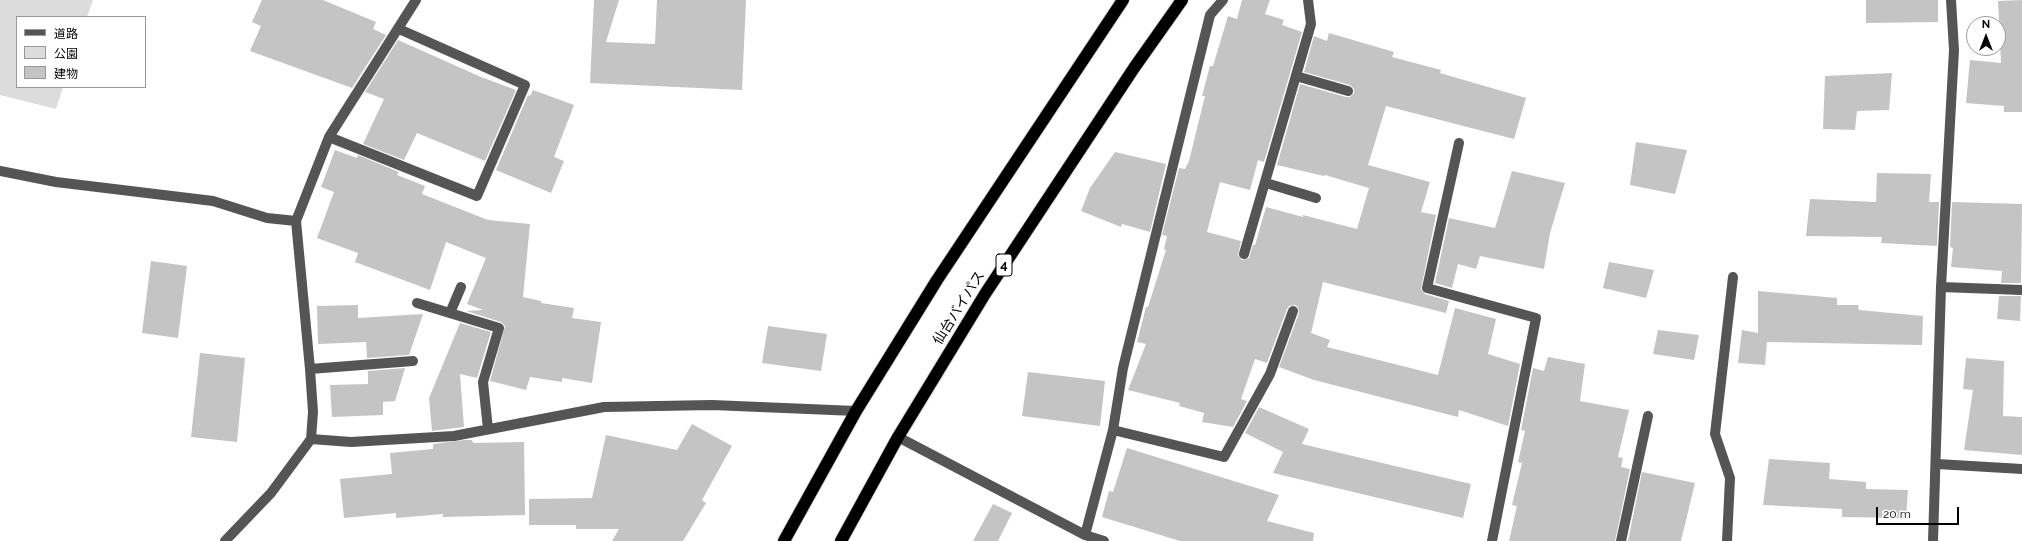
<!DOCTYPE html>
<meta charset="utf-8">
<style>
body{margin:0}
#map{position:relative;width:2022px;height:541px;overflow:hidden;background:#fff;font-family:Raleway,"Noto Sans JP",sans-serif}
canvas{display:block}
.legend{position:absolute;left:16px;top:16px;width:130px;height:72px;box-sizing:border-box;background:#fff;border:1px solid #999;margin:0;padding:5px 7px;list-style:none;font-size:12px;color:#000}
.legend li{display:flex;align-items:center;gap:8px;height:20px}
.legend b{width:20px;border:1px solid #999}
.north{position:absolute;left:1966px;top:16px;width:40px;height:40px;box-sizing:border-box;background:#fff;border:1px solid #999;border-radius:50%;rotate:0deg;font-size:11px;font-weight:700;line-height:16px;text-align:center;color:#000}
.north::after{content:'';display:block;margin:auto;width:14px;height:18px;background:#000;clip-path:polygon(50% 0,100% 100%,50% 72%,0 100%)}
.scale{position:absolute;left:1876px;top:507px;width:83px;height:18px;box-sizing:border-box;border:2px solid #000;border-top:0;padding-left:5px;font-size:12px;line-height:14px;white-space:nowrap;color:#000;-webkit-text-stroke:3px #fff;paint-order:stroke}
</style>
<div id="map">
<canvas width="2022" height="541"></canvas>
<ul class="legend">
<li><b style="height:5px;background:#555"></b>道路</li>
<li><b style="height:11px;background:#dcdcdc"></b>公園</li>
<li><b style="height:11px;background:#c4c4c4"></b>建物</li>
</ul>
<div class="north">N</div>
<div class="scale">20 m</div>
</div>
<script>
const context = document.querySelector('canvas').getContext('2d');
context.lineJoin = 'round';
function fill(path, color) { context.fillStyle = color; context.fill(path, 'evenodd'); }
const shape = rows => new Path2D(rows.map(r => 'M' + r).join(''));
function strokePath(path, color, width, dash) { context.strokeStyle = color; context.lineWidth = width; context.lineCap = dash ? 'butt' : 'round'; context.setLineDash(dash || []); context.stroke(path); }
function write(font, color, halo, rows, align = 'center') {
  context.font = font + ' Raleway,"Noto Sans JP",sans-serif'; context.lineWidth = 4; context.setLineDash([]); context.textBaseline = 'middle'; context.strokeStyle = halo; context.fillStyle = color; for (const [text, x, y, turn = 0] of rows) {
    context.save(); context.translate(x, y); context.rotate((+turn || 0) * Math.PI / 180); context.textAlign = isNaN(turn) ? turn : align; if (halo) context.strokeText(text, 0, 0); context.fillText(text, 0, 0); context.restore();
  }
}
const green = shape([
 [0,0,93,0,87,17,17,17,17,87,63,87,56,109,0,95]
]);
const building = shape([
 [262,0,323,0,376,22,373,29,386,35,352,88,250,51,261,26,252,22],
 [594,0,619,0,606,42,655,44,657,0,746,0,742,90,590,83],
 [1242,0,1270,0,1265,14,1284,20,1282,25,1302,32,1264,162,1258,160,1250,190,1220,182,1207,232,1241,241,1238,255,1242,260,1249,258,1253,245,1255,245,1266,207,1303,217,1303,215,1357,229,1369,188,1325,175,1324,176,1277,165,1300,84,1346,97,1350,97,1354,93,1354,89,1350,85,1304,72,1314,36,1327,41,1329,33,1394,52,1392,57,1441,70,1440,73,1526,98,1514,139,1386,106,1368,165,1430,182,1421,212,1436,215,1421,289,1425,294,1449,301,1446,313,1323,282,1311,333,1330,340,1327,347,1438,375,1455,308,1496,319,1488,354,1520,364,1508,426,1459,410,1458,417,1314,380,1279,367,1299,313,1298,307,1295,305,1289,306,1287,309,1267,363,1255,359,1241,399,1247,401,1233,427,1202,422,1204,413,1179,406,1180,403,1128,390,1146,344,1137,342,1146,307,1148,307,1166,250,1164,249,1167,236,1162,235,1179,168,1185,169,1189,161,1205,96,1202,96,1210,66,1213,66,1228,16,1237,19],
 [1866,0,1938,0,1938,22,1866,23],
 [2022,0,2022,112,2004,112,2004,106,1966,103,1970,60,2001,63,1998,1],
 [398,40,481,77,516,90,485,161,417,133,404,160,363,144,384,99,365,92],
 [1892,73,1889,110,1857,111,1855,130,1823,129,1825,76],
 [533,90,574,105,554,157,564,161,551,193,496,170,528,95,530,96],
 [1636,142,1687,150,1675,194,1630,185],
 [335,150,357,158,358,155,399,172,397,175,425,186,422,194,488,220,530,224,523,297,541,301,541,303,574,308,572,318,601,322,592,383,562,378,562,382,530,377,526,390,490,381,505,326,501,322,466,311,483,310,467,304,486,258,446,242,430,290,355,262,358,253,317,238,334,192,321,187],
 [1115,152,1166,164,1150,232,1122,224,1121,227,1081,211,1090,188],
 [1512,171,1565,183,1550,233,1544,269,1480,256,1476,269,1458,264,1452,288,1435,283,1449,218,1495,228],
 [1877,173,1931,174,1929,202,1939,202,1937,246,1881,243,1882,237,1806,236,1810,199,1876,202],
 [1952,202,2022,204,2021,283,2001,283,2002,271,1951,267,1953,248,1950,247],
 [151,261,187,266,178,338,142,333],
 [1609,262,1654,270,1646,298,1603,288],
 [1758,291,1837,298,1837,305,1858,305,1859,310,1923,316,1922,345,1767,342,1765,365,1738,363,1742,330,1758,333],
 [1999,296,2021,296,2020,321,1997,319],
 [358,305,358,318,423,314,409,355,367,358,366,342,318,344,317,306],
 [460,323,491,332,477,378,460,374,464,427,432,431,429,398],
 [768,326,827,334,821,371,762,363],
 [1658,330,1699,335,1694,360,1653,354],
 [200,353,245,358,237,442,191,437],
 [1548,357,1585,364,1580,401,1629,410,1618,457,1623,458,1621,467,1630,469,1615,541,1509,541,1517,506,1512,505,1522,463,1518,462,1525,431,1521,430,1533,368,1544,371],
 [1966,358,2004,361,2003,416,2022,417,2022,455,1964,450,1973,390,1963,389],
 [405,368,395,401,383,402,383,415,332,417,330,385,368,384,368,371],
 [1028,372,1105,381,1100,426,1022,416],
 [1259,407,1309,429,1302,444,1471,484,1463,518,1273,473,1283,452,1245,433],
 [692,424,732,446,702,500,706,503,683,541,612,541,619,529,576,529,576,525,529,525,529,499,592,498,606,435,677,450],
 [465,440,472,440,473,443,524,442,525,515,443,517,443,514,396,518,396,513,344,518,340,479,392,474,390,453,433,449,433,444],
 [1127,448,1279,495,1267,521,1314,533,1313,541,1180,541,1102,517,1109,491,1113,492],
 [1769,459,1830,463,1829,479,1866,482,1866,489,1908,490,1906,518,1842,517,1842,509,1763,505],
 [1642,472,1695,483,1681,541,1628,541],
 [993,504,1012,513,998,541,973,541]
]);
const minor = shape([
 [1296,76,1348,91],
 [329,137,477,196,525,85,399,29],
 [1459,143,1427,288,1536,318,1492,541],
 [0,171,56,182,213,201,267,218,296,221],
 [1266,183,1316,198],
 [1244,254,1311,24,1308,0],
 [1941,287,2022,290],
 [417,303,499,328,483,382,488,429],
 [450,313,461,287],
 [310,369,413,361],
 [1113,430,1224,457,1270,374,1293,311],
 [898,437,1085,535,1104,541],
 [311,439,351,442,454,436,604,407,712,405,856,411],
 [1937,464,2022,469],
 [1085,535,1113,430,1123,368,1210,15,1223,0],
 [225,541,271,493,311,439,313,412,310,369,296,221,329,137,416,0],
 [1621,541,1648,416],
 [1727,541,1730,478,1715,434,1733,277],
 [1933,541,1941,287,1954,50,1951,0]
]);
const highway = shape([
 [784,541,856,411,937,280,1123,0],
 [841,541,898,437,985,294,1134,68,1182,0]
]);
const shields = [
 [1004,265,16]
];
const shieldNames = [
 ["4",1004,265]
];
const streetNames = [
 ["仙台バイパス",959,308,-58]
];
fill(green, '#dcdcdc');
fill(building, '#c4c4c4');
strokePath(highway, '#dbdbdb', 14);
strokePath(minor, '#555', 10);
strokePath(highway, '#000', 12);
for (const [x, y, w] of shields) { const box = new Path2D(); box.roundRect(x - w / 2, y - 11, w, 22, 3); context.fillStyle = '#fff'; context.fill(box); strokePath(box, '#000', 1); }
write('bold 13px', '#000', null, shieldNames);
write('14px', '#000', '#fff', streetNames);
</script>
